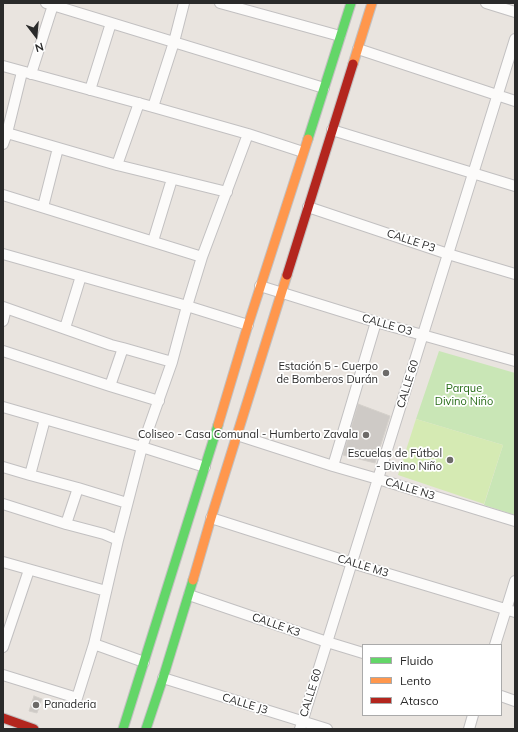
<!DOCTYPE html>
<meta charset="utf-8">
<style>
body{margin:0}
#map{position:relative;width:518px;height:732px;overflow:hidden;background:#e9e4df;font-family:Mulish,sans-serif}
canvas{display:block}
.frame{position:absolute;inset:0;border:4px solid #2a2a2a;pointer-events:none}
.legend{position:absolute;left:362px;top:644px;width:140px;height:72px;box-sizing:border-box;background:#fff;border:1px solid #aaa;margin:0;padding:5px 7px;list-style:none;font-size:12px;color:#2a2a2a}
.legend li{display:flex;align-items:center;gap:8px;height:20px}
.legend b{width:20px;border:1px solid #aaa}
.north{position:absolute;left:16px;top:16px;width:40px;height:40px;-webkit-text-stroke:3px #fff;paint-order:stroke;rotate:164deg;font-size:11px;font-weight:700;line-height:16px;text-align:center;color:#2a2a2a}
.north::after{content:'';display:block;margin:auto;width:14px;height:18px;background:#2a2a2a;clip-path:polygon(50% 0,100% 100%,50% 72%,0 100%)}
</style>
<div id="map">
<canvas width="518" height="732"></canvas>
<div class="frame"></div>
<ul class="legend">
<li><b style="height:5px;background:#63d668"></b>Fluido</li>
<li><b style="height:5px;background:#ff974d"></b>Lento</li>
<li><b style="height:5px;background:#b3261e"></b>Atasco</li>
</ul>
<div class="north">N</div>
</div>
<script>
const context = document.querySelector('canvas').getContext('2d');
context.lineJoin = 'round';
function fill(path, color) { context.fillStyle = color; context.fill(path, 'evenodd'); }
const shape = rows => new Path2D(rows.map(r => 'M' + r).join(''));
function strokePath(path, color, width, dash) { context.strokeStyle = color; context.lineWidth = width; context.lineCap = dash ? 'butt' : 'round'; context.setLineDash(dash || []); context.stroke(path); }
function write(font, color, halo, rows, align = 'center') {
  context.font = font + ' Mulish,sans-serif'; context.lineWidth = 3.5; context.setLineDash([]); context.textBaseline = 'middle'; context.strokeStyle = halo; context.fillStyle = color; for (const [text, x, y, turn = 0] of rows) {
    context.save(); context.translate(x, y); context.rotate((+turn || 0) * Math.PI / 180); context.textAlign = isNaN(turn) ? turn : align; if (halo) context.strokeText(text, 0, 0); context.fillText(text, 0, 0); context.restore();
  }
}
const green = shape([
 [439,351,515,373,515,515,484,505,503,445,416,419]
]);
const pitch = shape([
 [416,419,503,445,484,504,398,475]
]);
const building = shape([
 [358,404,390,416,375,463,343,455,358,404],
 [34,696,42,699,37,713,29,711,34,696]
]);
const street = shape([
 [46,3,324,88],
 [220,3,340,36],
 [486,3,515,12],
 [358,49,515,101],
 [3,66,153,107,248,134,303,152],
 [31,74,53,5],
 [90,90,111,23],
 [153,107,174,42,184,3],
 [332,130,515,186],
 [7,133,117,165,227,192],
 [3,144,7,133,22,72],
 [117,165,139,103],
 [3,195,202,257],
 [43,207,58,148],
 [308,207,448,254,515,274],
 [153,241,172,179],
 [3,254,187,306,248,325],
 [260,286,376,322,515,361],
 [3,307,111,345,123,348,110,386],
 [3,321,6,308],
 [65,328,81,276],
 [123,348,172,362],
 [3,351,110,386,159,401],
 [3,407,142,447,205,467],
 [45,419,30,475,78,488],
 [237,435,333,466,378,479,515,521],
 [333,466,376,322],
 [3,467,30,475],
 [3,504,66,524,104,534,118,540],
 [211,518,352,563,515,612],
 [66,524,78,488,127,503],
 [3,562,106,591],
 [189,595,327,642,363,653],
 [94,644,144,662],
 [495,645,515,581],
 [3,647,29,570],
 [3,675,77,698,94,644,118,540,142,447,172,362,187,306,202,257,248,134],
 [163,678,327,729],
 [501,696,515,701],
 [300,729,515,39],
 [469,729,473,715]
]);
const fast = shape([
 [308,139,351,3],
 [123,729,218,425],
 [146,729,163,678,193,580]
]);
const slow = shape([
 [353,64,372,3],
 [218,425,248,325,308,139],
 [193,580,211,518,287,275]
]);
const jam = shape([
 [287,275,353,64],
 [3,718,34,729]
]);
const markers = [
 [386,373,4,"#6d6b69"],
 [366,435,4,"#6d6b69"],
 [450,460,4,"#6d6b69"],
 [36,705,4,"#6d6b69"]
];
const streetNames = [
 ["CALLE P3",411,241,18],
 ["CALLE O3",387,325,16],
 ["CALLE 60",408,384,-73],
 ["CALLE N3",410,489,17],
 ["CALLE M3",363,566,17],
 ["CALLE K3",276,625,19],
 ["CALLE 60",311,693,-73],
 ["CALLE J3",245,704,17]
];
const poiNames = [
 ["Estación 5 - Cuerpo",378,367],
 ["de Bomberos Durán",378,380],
 ["Coliseo - Casa Comunal - Humberto Zavala",358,435],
 ["Escuelas de Fútbol",442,454],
 ["- Divino Niño",442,467],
 ["Panaderia",44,705,"left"]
];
const parkNames = [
 ["Parque",464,389],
 ["Divino Niño",464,402]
];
fill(green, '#c9e6b6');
fill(pitch, '#d5eab3');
fill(building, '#cecac6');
strokePath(building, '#d4d0cb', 1);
strokePath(street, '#c2c0c1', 12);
strokePath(fast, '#c2c0c1', 11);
strokePath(slow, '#c2c0c1', 11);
strokePath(jam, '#c2c0c1', 11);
strokePath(street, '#fcfbfa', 10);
strokePath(fast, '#63d668', 9);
strokePath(slow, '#ff974d', 9);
strokePath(jam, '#b3261e', 9);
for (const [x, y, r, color] of markers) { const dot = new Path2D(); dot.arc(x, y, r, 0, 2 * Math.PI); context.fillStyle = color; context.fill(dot); strokePath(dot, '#fff', 1.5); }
write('11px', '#2a2a2a', '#fff', streetNames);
write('11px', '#2a2a2a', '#fff', poiNames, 'right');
write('11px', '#266b16', '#fff', parkNames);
</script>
